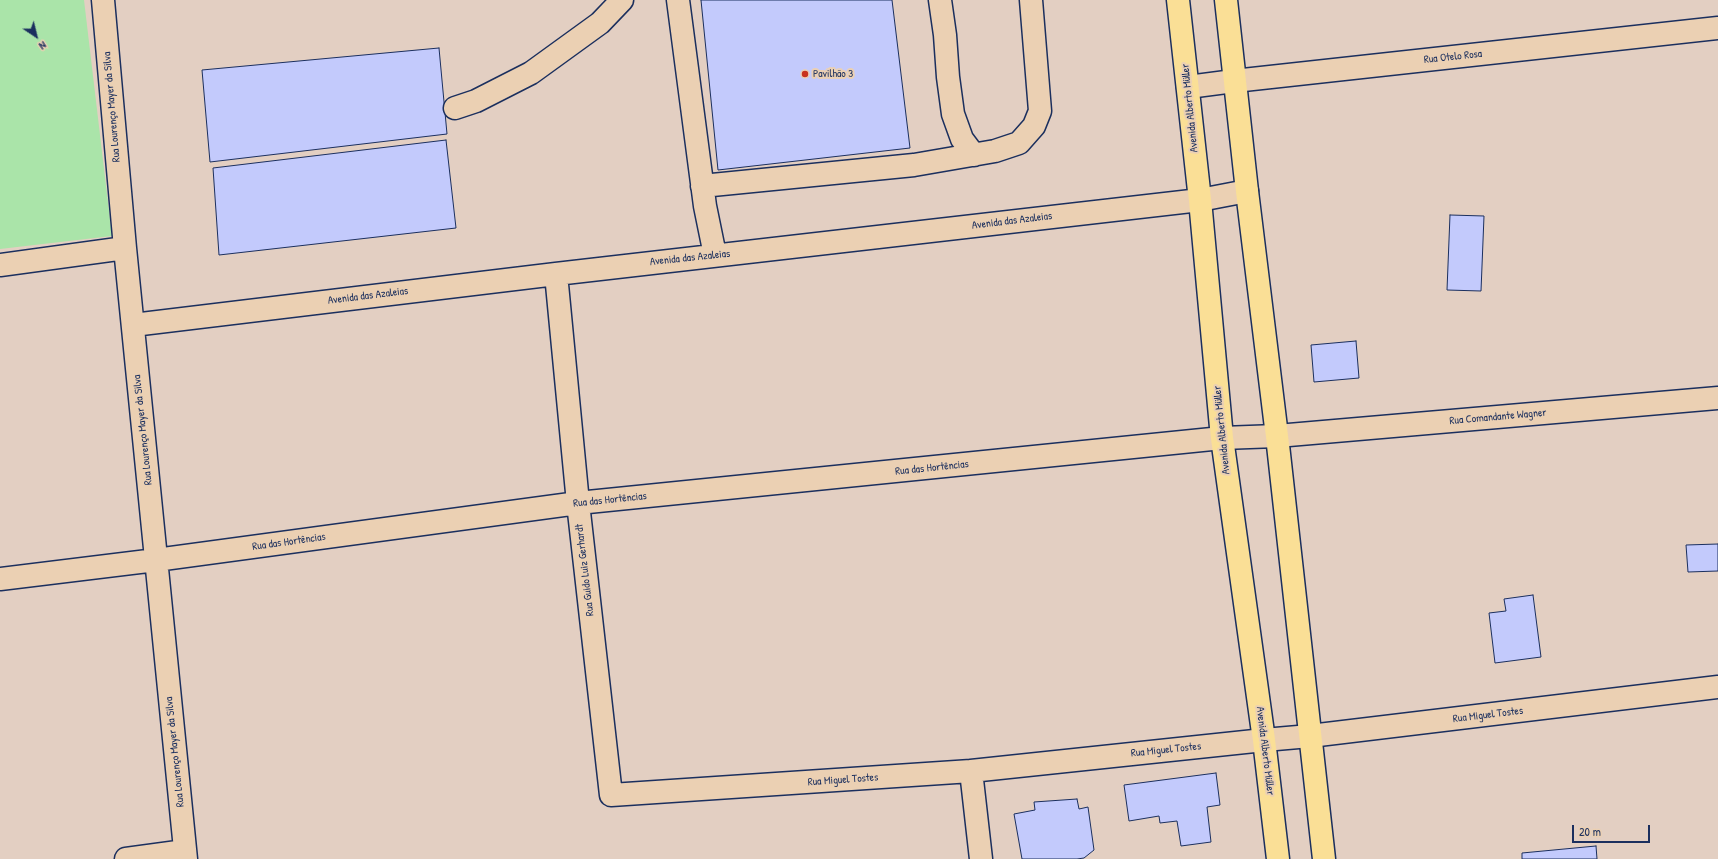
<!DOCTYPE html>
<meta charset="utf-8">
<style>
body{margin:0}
#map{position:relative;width:1718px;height:859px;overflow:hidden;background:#e3cfc2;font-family:"Patrick Hand",sans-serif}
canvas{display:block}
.north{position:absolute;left:16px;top:16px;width:40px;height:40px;-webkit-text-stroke:3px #ebd0b3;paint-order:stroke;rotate:145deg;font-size:11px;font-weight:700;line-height:16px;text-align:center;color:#1b2f5e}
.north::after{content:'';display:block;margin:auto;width:14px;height:18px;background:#1b2f5e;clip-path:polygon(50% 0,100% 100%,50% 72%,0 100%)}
.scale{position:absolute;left:1572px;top:825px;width:78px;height:18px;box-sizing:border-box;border:2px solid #1b2f5e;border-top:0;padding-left:5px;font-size:12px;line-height:14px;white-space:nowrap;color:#1b2f5e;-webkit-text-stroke:3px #ebd0b3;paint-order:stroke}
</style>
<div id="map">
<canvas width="1718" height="859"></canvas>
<div class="north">N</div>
<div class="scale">20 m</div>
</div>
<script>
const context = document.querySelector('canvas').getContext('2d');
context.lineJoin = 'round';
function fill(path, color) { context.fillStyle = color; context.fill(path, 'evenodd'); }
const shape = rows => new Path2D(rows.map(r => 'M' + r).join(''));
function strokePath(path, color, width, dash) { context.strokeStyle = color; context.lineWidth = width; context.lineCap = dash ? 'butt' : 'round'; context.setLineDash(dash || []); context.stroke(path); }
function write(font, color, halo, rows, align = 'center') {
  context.font = font + ' "Patrick Hand",sans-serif'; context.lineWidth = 4; context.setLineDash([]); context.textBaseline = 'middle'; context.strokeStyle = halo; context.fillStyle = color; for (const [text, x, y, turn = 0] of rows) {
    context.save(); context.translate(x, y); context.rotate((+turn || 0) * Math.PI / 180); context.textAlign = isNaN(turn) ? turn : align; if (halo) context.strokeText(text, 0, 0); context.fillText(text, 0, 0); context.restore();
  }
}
const green = shape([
 [0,0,84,0,112,236,0,249]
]);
const building = shape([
 [701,0,892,0,910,148,718,170,701,0],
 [439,48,447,134,210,162,202,70,439,48],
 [446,140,456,228,219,255,213,168,446,140],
 [1450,215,1484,216,1481,291,1447,290,1450,215],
 [1356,341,1359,378,1314,382,1311,345,1356,341],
 [1718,544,1718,571,1688,572,1686,545,1718,544],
 [1533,595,1541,657,1495,663,1489,613,1506,611,1504,599,1533,595],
 [1216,773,1220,805,1207,807,1211,842,1181,846,1177,821,1160,823,1159,816,1129,821,1124,785,1216,773],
 [1077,799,1079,809,1088,807,1094,850,1084,858,1077,859,1022,859,1014,814,1035,810,1034,802,1077,799],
 [1596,846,1597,859,1522,859,1522,853,1596,846]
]);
const minor = shape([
 [103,0,125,248,186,859],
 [678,0,705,206,715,255],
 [940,0,945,35,948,77,953,114,962,139,974,155],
 [1188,87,1234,81,1718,28],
 [455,108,476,101,531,73,600,23,622,0],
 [702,186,914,165,995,151,1019,143,1034,126,1040,111,1031,0],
 [0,265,125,248],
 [556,274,578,503,611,795,971,771,1264,740,1310,736,1718,687],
 [133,325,556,274,1200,200,1247,191],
 [0,579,156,560,578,503,1222,438,1277,436,1718,398],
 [971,771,981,859],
 [126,859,185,851]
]);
const major = shape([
 [1178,0,1200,200,1222,438,1264,740,1278,859],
 [1226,0,1247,191,1277,436,1324,859]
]);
const markers = [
 [805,74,4,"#c8321e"]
];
const streetNames = [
 ["Rua Otelo Rosa",1453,57,-6],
 ["Rua Lourenço Mayer da Silva",112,107,-95],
 ["Avenida Alberto Müller",1190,108,-96],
 ["Avenida das Azaleias",1012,221,-7],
 ["Avenida das Azaleias",690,258,-6],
 ["Avenida das Azaleias",368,296,-7],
 ["Rua Comandante Wagner",1498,417,-5],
 ["Rua Lourenço Mayer da Silva",143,430,-96],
 ["Avenida Alberto Müller",1222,430,-96],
 ["Rua das Hortências",932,468,-6],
 ["Rua das Hortências",610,500,-6],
 ["Rua das Hortências",289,542,-8],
 ["Rua Guido Luiz Gerhardt",585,570,-97],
 ["Rua Miguel Tostes",1488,715,-7],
 ["Rua Miguel Tostes",1166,750,-6],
 ["Avenida Alberto Müller",1265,751,83],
 ["Rua Lourenço Mayer da Silva",175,752,-96],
 ["Rua Miguel Tostes",843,780,-4]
];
const poiNames = [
 ["Pavilhão 3",813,74]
];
fill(green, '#aae4a9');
fill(building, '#c3cafc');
strokePath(building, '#1b2f5e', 1);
strokePath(minor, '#1b2f5e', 25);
strokePath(major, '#1b2f5e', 25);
strokePath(minor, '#ebd0b3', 22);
strokePath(major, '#fadf96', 22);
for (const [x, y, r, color] of markers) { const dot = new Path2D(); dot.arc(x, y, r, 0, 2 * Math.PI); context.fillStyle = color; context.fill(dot); strokePath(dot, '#ebd0b3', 1.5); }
write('11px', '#1b2f5e', '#ebd0b3', streetNames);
write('11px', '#1b2f5e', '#ebd0b3', poiNames, 'left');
</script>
